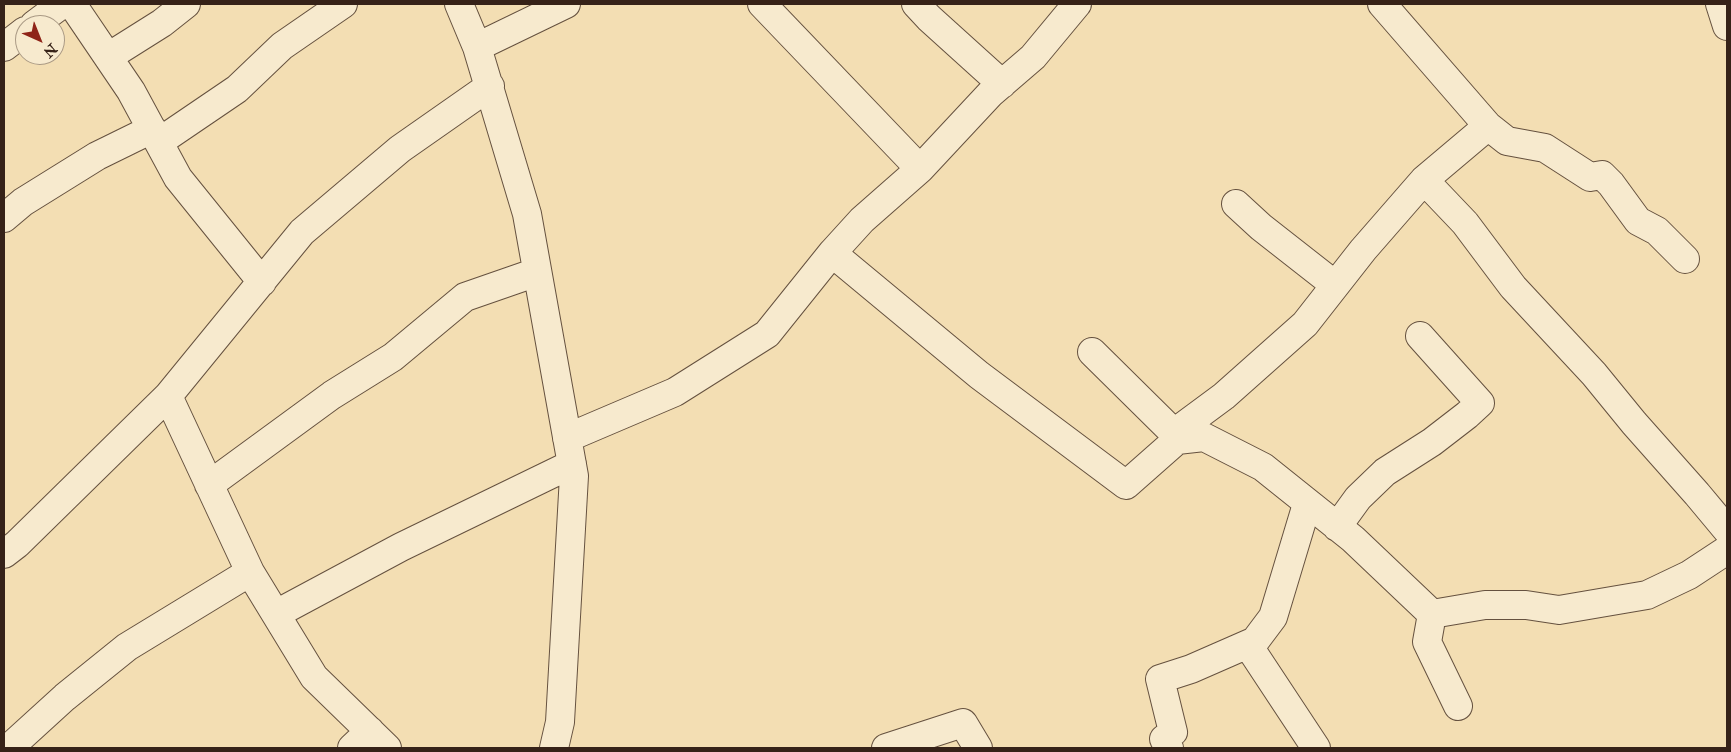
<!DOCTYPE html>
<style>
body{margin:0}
#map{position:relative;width:1731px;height:752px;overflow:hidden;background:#f3deb3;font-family:"IM FELL Double Pica",serif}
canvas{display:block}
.frame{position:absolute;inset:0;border:5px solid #362218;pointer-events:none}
.north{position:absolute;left:15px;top:15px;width:50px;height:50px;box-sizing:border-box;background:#f7eace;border:1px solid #aa9a85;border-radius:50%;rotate:136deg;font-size:14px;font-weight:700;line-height:20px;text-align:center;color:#362218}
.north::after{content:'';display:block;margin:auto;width:18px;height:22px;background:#8f2418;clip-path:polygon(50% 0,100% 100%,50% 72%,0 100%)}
</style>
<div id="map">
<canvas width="1731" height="752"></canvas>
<div class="frame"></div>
<div class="north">N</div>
</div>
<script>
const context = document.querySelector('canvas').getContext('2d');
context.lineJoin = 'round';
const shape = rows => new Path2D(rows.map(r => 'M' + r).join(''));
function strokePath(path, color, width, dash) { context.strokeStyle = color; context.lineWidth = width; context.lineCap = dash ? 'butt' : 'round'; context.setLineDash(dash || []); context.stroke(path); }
const minor = shape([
 [72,4,131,91,178,178,262,282],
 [459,4,477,47,527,214,574,476,560,722,554,748],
 [762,4,920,169],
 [916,4,929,18,1002,84],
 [1382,4,1488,126,1507,141,1545,148,1590,177,1602,175,1611,184,1638,221,1657,231,1685,259],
 [1720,4,1727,26],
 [34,25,62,4],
 [4,47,25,31],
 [477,47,566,4],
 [108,57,162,23,186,4],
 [159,142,237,89,282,46,343,4],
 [1424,180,1465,223,1513,287,1594,374,1634,423,1697,494,1727,530],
 [1236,204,1261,227,1335,285],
 [4,218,23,202,97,156,152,129],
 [832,253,862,220,920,169,990,94,1033,57,1077,4],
 [1092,352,1174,433],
 [168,396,250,572,314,677,387,748],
 [567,438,675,392,767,334,832,253,979,375,1126,485,1177,440,1204,437,1263,467,1353,539,1432,614,1485,605,1526,605,1559,610,1647,595,1689,575,1727,550],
 [1177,440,1174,433,1224,396,1305,324,1363,250,1424,180,1488,126],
 [209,485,332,395,393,357,465,297,537,272],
 [1337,527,1358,498,1385,472,1432,442,1467,415,1480,403,1420,336],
 [4,554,17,544,168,396,302,232,400,149,490,86],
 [276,614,401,547,572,464],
 [1432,614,1427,642,1458,706],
 [1248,645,1316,748],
 [9,748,65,697,127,647,250,572],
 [352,748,370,731],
 [886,748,963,723,978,748],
 [1169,748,1164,739,1173,732,1160,679,1191,669,1255,641,1273,617,1307,504]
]);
strokePath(minor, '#65513f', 30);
strokePath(minor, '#f7eace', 28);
</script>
